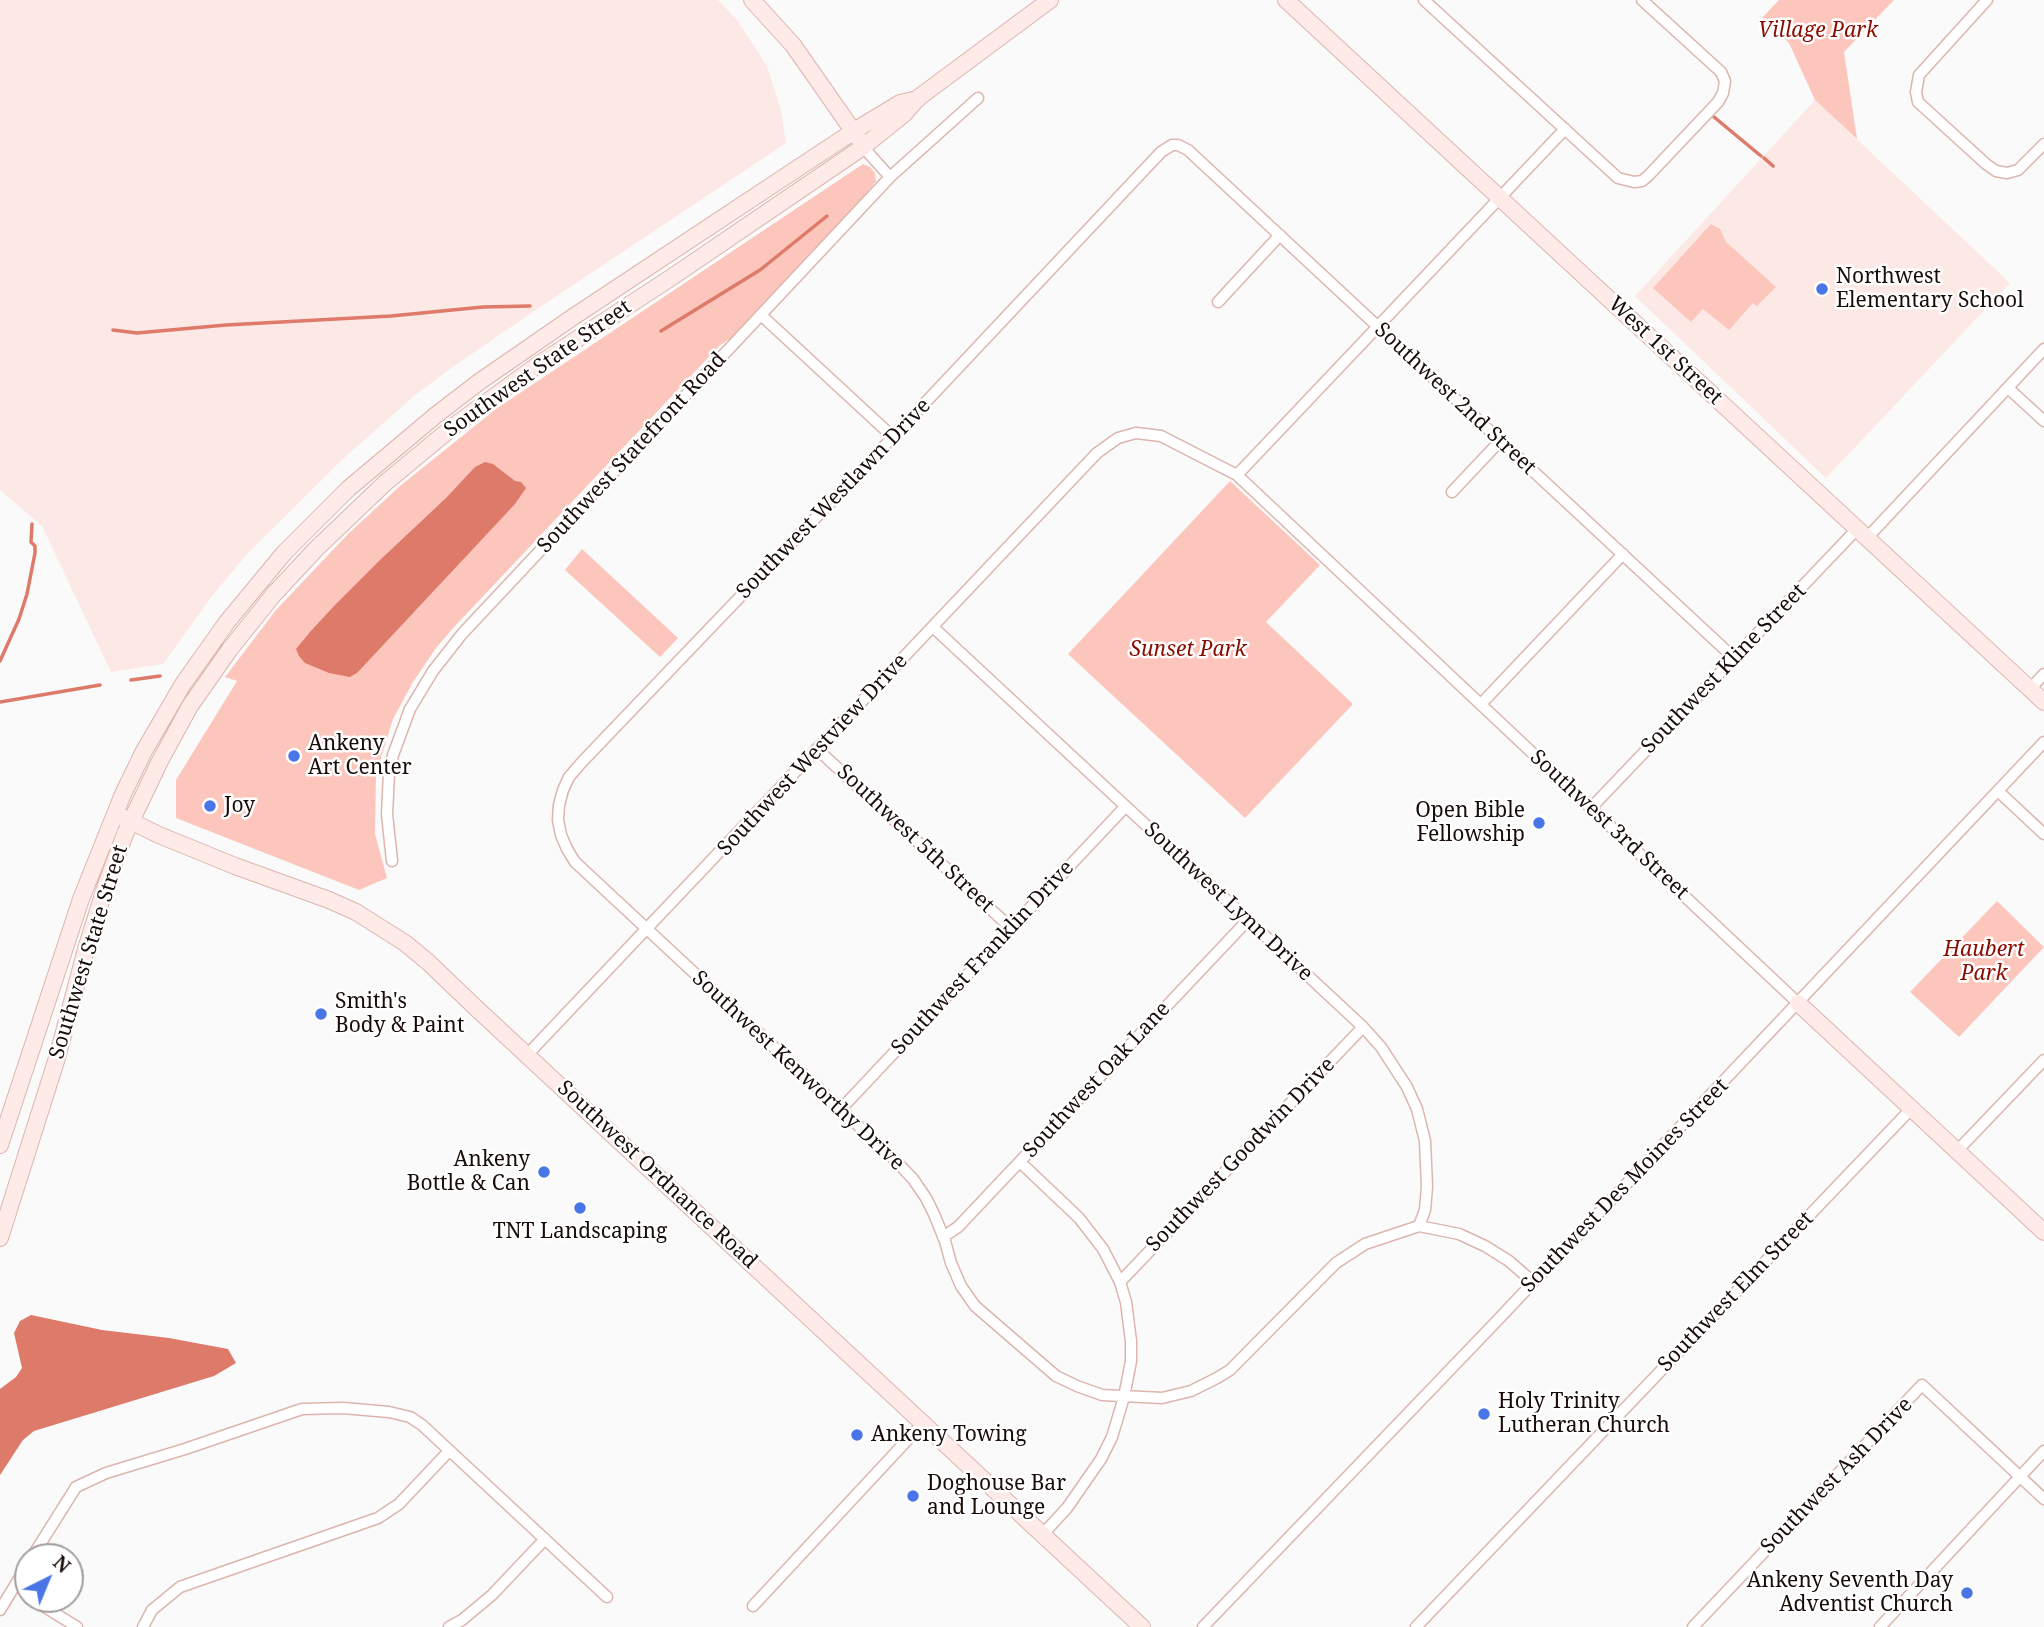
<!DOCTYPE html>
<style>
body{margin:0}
#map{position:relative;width:2044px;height:1627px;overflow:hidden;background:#fafafa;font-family:"Noto Serif",serif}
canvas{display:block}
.north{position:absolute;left:14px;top:1543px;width:70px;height:70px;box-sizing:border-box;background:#fff;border:2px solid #a39e9d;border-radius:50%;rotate:43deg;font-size:19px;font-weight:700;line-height:28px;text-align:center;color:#190c09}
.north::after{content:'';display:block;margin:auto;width:24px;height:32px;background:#4975e7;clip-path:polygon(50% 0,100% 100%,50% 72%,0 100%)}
</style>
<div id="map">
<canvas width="2044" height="1627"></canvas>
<div class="north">N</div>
</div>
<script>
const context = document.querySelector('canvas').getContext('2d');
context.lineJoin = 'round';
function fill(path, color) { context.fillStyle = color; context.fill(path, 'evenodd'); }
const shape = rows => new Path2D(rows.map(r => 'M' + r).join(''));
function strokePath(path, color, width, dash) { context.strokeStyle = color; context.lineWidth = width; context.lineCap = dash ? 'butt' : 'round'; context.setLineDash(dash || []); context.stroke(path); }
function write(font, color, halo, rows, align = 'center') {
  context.font = font + ' "Noto Serif",serif'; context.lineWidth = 5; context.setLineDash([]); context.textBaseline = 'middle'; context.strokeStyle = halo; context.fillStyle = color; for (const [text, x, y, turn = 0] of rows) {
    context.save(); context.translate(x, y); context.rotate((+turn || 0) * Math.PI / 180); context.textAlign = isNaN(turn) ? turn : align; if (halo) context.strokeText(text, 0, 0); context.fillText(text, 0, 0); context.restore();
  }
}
const built = shape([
 [0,0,718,0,737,20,767,66,781,110,786,143,543,305,450,369,414,396,345,457,248,553,212,596,163,664,111,672,42,526,0,490],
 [1815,100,2010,283,1826,478,1635,296]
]);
const green = shape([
 [1779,0,1894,0,1844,52,1857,139,1815,100,1789,43,1762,18],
 [863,164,870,167,875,173,876,181,865,195,731,338,719,346,455,626,436,648,413,682,393,719,376,773,375,834,387,878,359,890,176,818,176,780,237,681,225,677,276,610,348,534,400,486,496,409],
 [1711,224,1720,229,1726,242,1776,287,1757,306,1753,303,1729,330,1703,309,1691,322,1653,288],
 [1230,481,1320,565,1266,622,1353,704,1245,818,1068,654],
 [582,549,678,638,660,657,565,570],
 [1997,901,2044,947,1959,1037,1910,992]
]);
const water = shape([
 [485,462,493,464,515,481,521,482,526,488,515,504,357,673,350,677,329,673,305,663,299,656,296,649,310,632,335,605,380,560,446,498,475,467],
 [31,1315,102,1330,169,1338,228,1349,236,1363,214,1376,34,1431,23,1440,0,1475,0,1389,16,1377,22,1368,14,1333,20,1321]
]);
const stream = shape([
 [1714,117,1761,156],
 [1764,158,1773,166],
 [113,330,137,333,226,325,391,316,483,307,530,306],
 [661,331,760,270,827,216],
 [0,661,19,619,27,594,35,553,35,546,31,542,32,524],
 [131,680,160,676],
 [0,702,100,685]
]);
const street = shape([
 [1424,0,1618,178,1634,182,1642,181,1648,176,1718,102,1723,93,1725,81,1721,72,1642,0],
 [1987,0,1919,75,1916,92,1918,102,1986,164,1996,171,2007,173,2018,170,2044,144],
 [863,147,890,177],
 [1218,302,1280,235],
 [761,315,893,437],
 [2008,388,2044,421],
 [1237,475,1565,129],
 [1452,492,1500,441],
 [1867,538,2044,349],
 [934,628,1363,1027,1381,1047,1407,1087,1417,1109,1425,1141,1427,1187,1425,1210,1419,1226],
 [2030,689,2044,674],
 [1481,704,1623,554],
 [818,750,1011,928],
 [1998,791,2044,834],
 [1591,808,1857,529],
 [392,861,387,814,389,773,393,755,410,709,433,671,462,634,890,177,978,98],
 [527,1055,1097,453,1118,438,1136,433,1161,436,1237,475,1798,1003],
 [841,1109,1125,807],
 [1957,1151,2044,1060],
 [1020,1162,1079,1218,1103,1249,1120,1282,1126,1302,1131,1341,1131,1361,1124,1397,1112,1437,1101,1459,1067,1508,1043,1534],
 [943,1237,958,1227,1247,921],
 [1120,1282,1363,1027],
 [1533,1282,1509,1261,1485,1246,1459,1234,1419,1226,1365,1244,1336,1263,1230,1370,1217,1378,1191,1391,1162,1398,1102,1395,1077,1386,1056,1376,975,1306,961,1286,951,1263,945,1241,934,1214,926,1198,913,1179,892,1157,575,862,567,849,561,835,558,820,559,805,563,790,569,777,582,762,893,437,1161,152,1172,145,1178,145,1188,150,1734,658],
 [32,1557,76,1487,106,1473,185,1449,302,1409,343,1408,389,1412,410,1417,422,1425,607,1597],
 [32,1599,77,1627],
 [753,1606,924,1422],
 [0,1610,28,1564],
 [143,1627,152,1610,180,1587,378,1518,399,1504,449,1451],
 [449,1627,462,1620,492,1595,545,1539],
 [1203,1627,1492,1326,2044,742],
 [1416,1627,1911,1109],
 [1693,1627,1922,1385,2044,1499],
 [1880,1627,2044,1451]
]);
const secondary = shape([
 [752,0,793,45,858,138],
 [1286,0,2044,702],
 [122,817,159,835,235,866,329,900,356,912,405,943,428,962,475,1007,1142,1627],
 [1798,1003,2044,1232],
 [0,1145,81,899,123,794,144,751,183,684,227,622,284,553,348,489,436,415,479,382,573,317,854,131,900,103,918,99],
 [0,1238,57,1058,86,949,106,885,125,834,160,761,190,706,230,649,274,594,316,549,385,483,455,425,539,364,672,277,863,147,904,114,918,98,1050,0]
]);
const markers = [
 [1822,289,7,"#4975e7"],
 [294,756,7,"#4975e7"],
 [210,806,7,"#4975e7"],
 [1539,823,7,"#4975e7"],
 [321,1014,7,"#4975e7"],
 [544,1172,7,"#4975e7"],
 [580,1208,7,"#4975e7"],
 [1484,1414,7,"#4975e7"],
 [857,1435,7,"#4975e7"],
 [913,1496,7,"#4975e7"],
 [1967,1593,7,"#4975e7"]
];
const parkNames = [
 ["Village Park",1818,31],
 ["Sunset Park",1188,650],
 ["Haubert",1984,950],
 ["Park",1984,974]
];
const poiNames = [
 ["Northwest",1836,277],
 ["Elementary School",1836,301],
 ["Ankeny",308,744],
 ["Art Center",308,768],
 ["Joy",224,806],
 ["Open Bible",1525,811,"right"],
 ["Fellowship",1525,835,"right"],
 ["Smith's",335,1002],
 ["Body & Paint",335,1026],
 ["Ankeny",530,1160,"right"],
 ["Bottle & Can",530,1184,"right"],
 ["TNT Landscaping",580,1232,"center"],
 ["Holy Trinity",1498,1402],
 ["Lutheran Church",1498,1426],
 ["Ankeny Towing",871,1435],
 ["Doghouse Bar",927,1484],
 ["and Lounge",927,1508],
 ["Ankeny Seventh Day",1953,1581,"right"],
 ["Adventist Church",1953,1605,"right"]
];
const streetNames = [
 ["West 1st Street",1665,351,43],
 ["Southwest State Street",538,369,-35],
 ["Southwest 2nd Street",1455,399,43],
 ["Southwest Statefront Road",632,453,-47],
 ["Southwest Westlawn Drive",834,499,-46],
 ["Southwest Kline Street",1724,669,-46],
 ["Southwest Westview Drive",813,755,-47],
 ["Southwest 3rd Street",1609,825,43],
 ["Southwest 5th Street",915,839,43],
 ["Southwest Lynn Drive",1228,902,43],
 ["Southwest State Street",89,952,-73],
 ["Southwest Franklin Drive",983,958,-47],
 ["Southwest Kenworthy Drive",798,1071,43],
 ["Southwest Oak Lane",1097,1080,-47],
 ["Southwest Goodwin Drive",1241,1155,-46],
 ["Southwest Ordnance Road",657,1175,43],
 ["Southwest Des Moines Street",1625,1186,-46],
 ["Southwest Elm Street",1736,1292,-46],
 ["Southwest Ash Drive",1837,1476,-46]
];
fill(built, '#fce8e4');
fill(green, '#fcc6bc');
fill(water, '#de7a69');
strokePath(stream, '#de7a69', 3.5);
strokePath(street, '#dcb5ad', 13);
strokePath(secondary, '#dcb5ad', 18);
strokePath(street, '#fff', 10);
strokePath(secondary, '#feebe7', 16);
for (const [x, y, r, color] of markers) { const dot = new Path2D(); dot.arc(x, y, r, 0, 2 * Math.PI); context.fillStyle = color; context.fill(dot); strokePath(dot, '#fff', 2.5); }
write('italic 21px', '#890c00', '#fff', parkNames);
write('21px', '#190c09', '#fff', poiNames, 'left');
write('21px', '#190c09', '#fff', streetNames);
</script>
